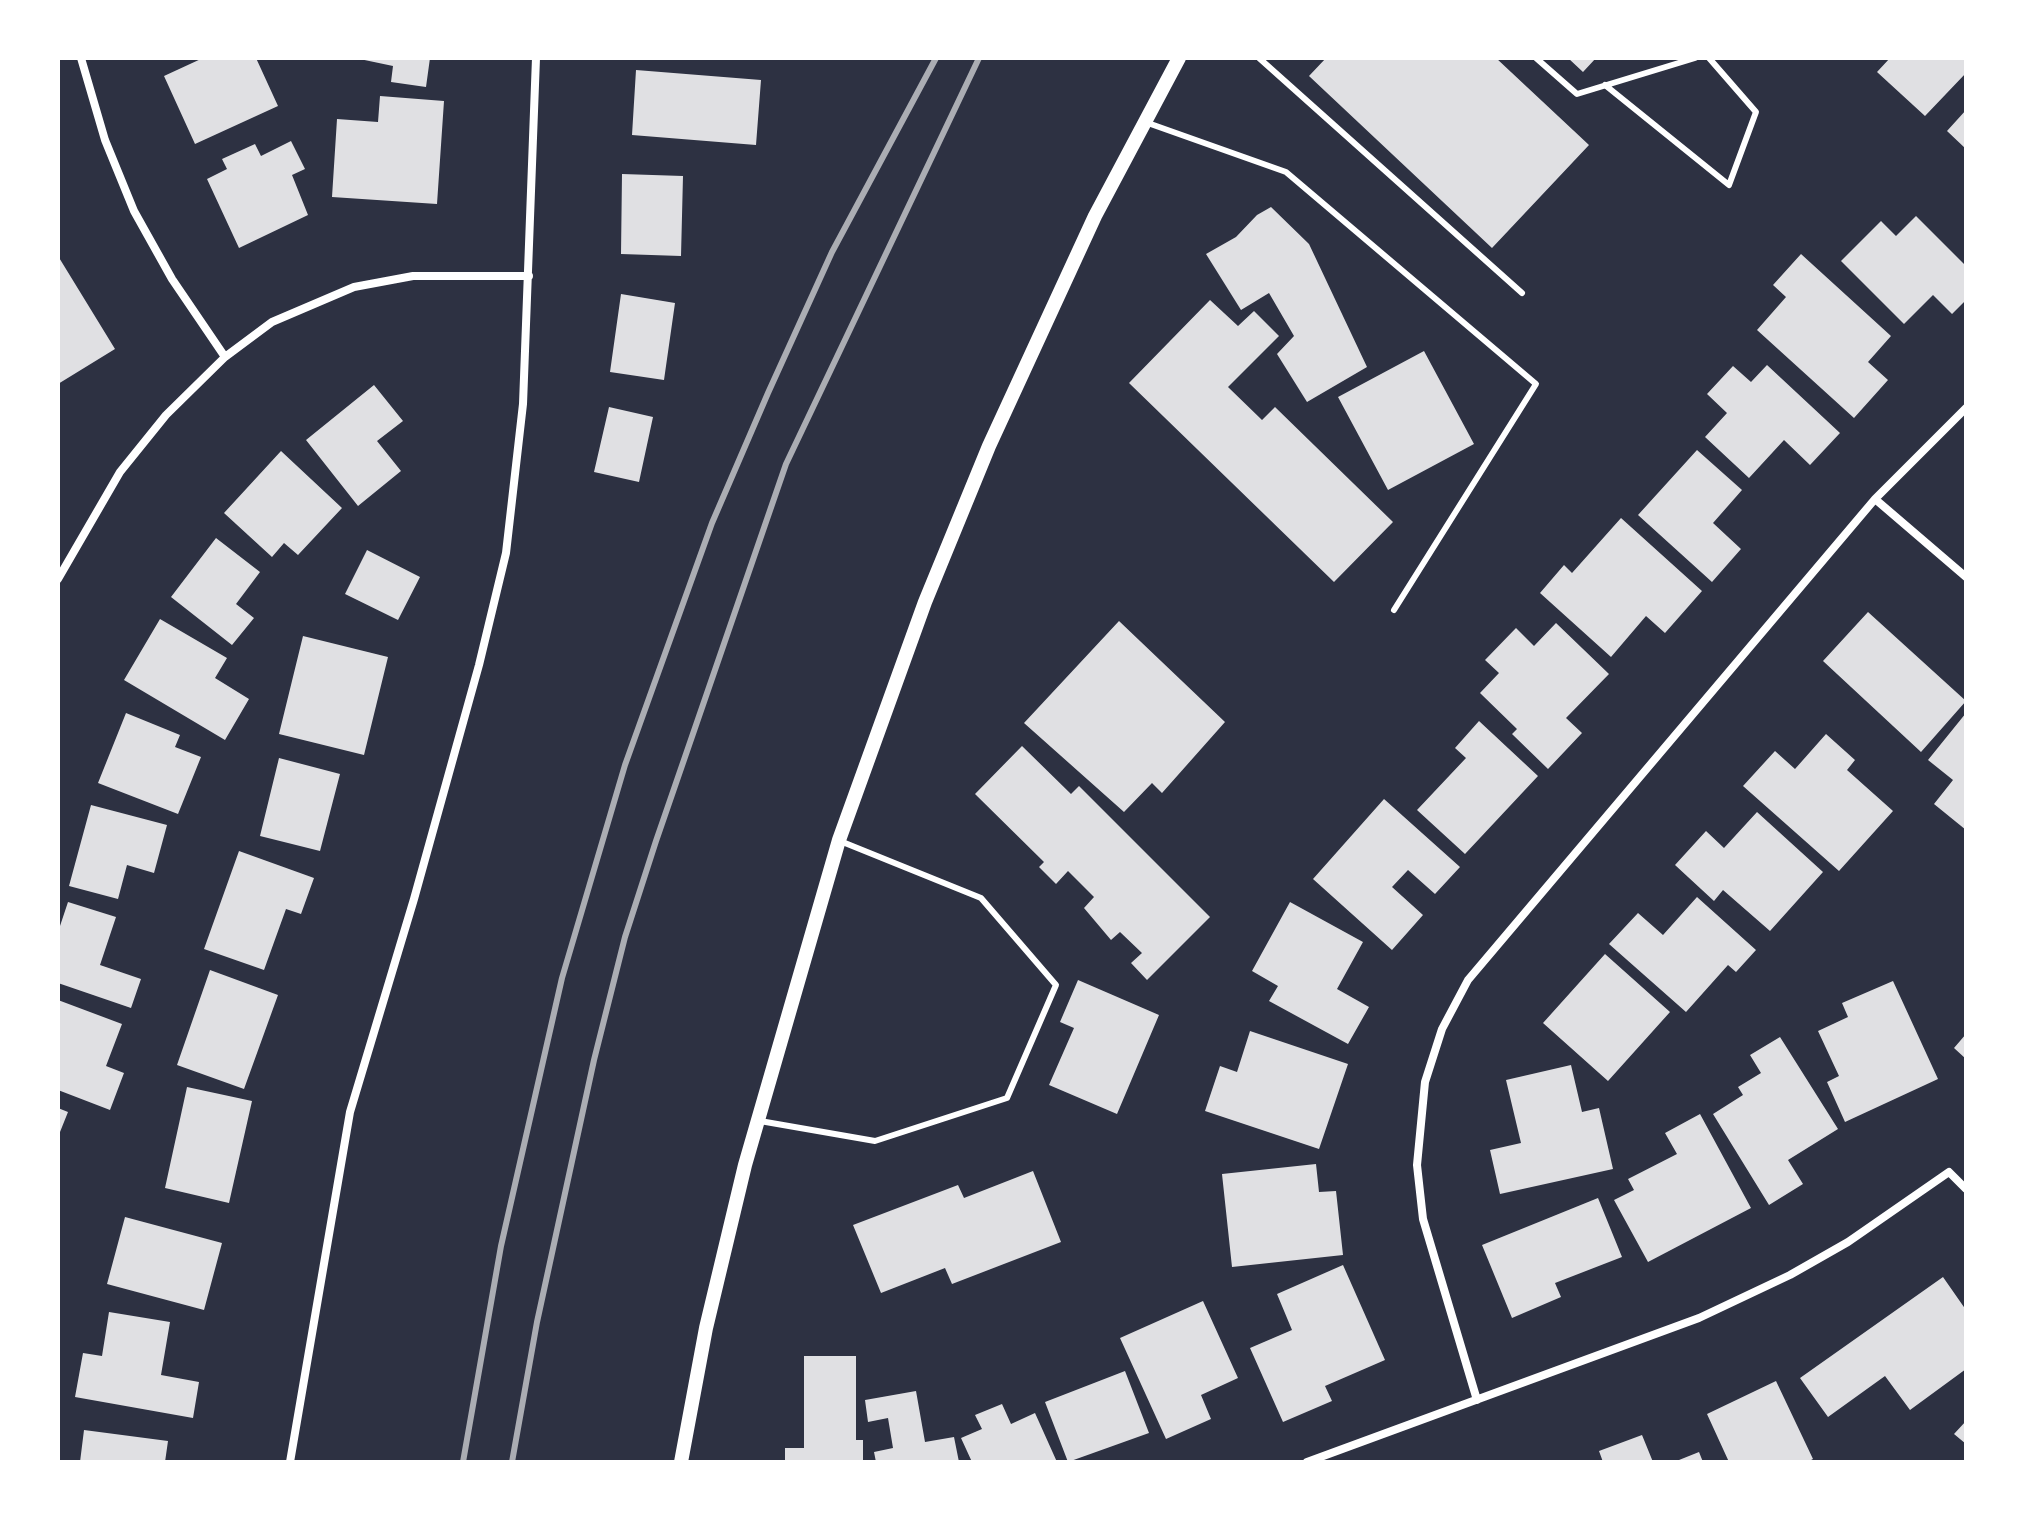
<!DOCTYPE html>
<style>
body{margin:0}
#map{position:relative;width:2024px;height:1520px;overflow:hidden;background:#2d3142;font-family:"Work Sans",sans-serif}
canvas{display:block}
.frame{position:absolute;inset:0;border:60px solid #fff;pointer-events:none}
</style>
<div id="map">
<canvas width="2024" height="1520"></canvas>
<div class="frame"></div>
</div>
<script>
const context = document.querySelector('canvas').getContext('2d');
context.lineJoin = 'round';
function fill(path, color) { context.fillStyle = color; context.fill(path, 'evenodd'); }
const shape = rows => new Path2D(rows.map(r => 'M' + r).join(''));
function strokePath(path, color, width, dash) { context.strokeStyle = color; context.lineWidth = width; context.lineCap = dash ? 'butt' : 'round'; context.setLineDash(dash || []); context.stroke(path); }
const building = shape([
 [203,58,256,58,278,106,195,144,164,76],
 [355,58,430,58,426,87,391,82,393,66],
 [1326,58,1496,58,1589,145,1492,248,1309,76],
 [1568,58,1596,58,1583,72],
 [1890,58,1966,58,1966,73,1925,116,1877,72],
 [636,70,761,80,756,145,632,135],
 [380,96,444,101,437,204,332,197,337,119,378,122],
 [1966,110,1966,149,1947,131],
 [291,141,305,169,292,175,308,215,239,248,207,179,227,169,222,159,255,144,261,156],
 [622,174,683,176,681,256,621,254],
 [1271,207,1309,244,1367,367,1307,402,1277,354,1294,336,1269,293,1241,310,1206,254,1236,237,1257,215],
 [1916,216,1966,266,1966,300,1952,314,1933,295,1904,324,1841,261,1881,221,1896,236],
 [1801,254,1891,336,1868,362,1888,380,1854,418,1757,330,1786,297,1773,285],
 [58,256,115,349,58,384],
 [621,294,675,303,664,380,610,372],
 [1210,300,1238,326,1254,311,1279,336,1228,387,1262,420,1275,407,1393,522,1334,582,1129,383],
 [1424,351,1474,444,1388,490,1338,397],
 [1767,365,1840,433,1810,465,1784,440,1749,478,1705,437,1727,413,1707,394,1733,366,1751,382],
 [374,385,403,421,377,441,401,471,358,506,306,440],
 [609,407,653,417,639,482,594,472],
 [1697,450,1742,490,1713,523,1741,549,1712,582,1638,515],
 [281,451,342,508,298,555,284,543,272,557,224,513],
 [1621,518,1702,591,1665,633,1646,616,1611,657,1540,593,1564,565,1572,573],
 [216,538,260,572,236,604,254,618,232,645,171,597],
 [367,550,420,577,398,620,345,594],
 [1868,612,1966,701,1921,752,1823,661],
 [160,619,227,658,215,678,249,699,225,740,124,680],
 [1119,621,1225,722,1162,793,1152,783,1124,812,1024,723],
 [1556,623,1609,674,1566,718,1582,733,1548,769,1512,734,1517,729,1480,693,1499,673,1485,660,1516,628,1534,646],
 [303,636,388,657,364,755,279,734],
 [126,713,180,735,175,747,201,757,178,814,98,783],
 [1966,713,1966,830,1934,804,1953,780,1928,760],
 [1479,721,1538,776,1465,854,1417,810,1466,758,1455,748],
 [1826,734,1855,760,1847,770,1893,811,1839,871,1743,786,1775,751,1795,769],
 [1022,746,1071,794,1079,786,1210,917,1147,980,1131,963,1142,953,1120,932,1111,940,1084,908,1094,897,1068,871,1056,884,1039,867,1044,862,975,794],
 [279,758,340,774,320,851,260,836],
 [1384,799,1460,867,1435,894,1408,870,1392,887,1423,915,1392,950,1313,879],
 [91,805,167,825,154,873,127,865,118,899,69,886],
 [1757,812,1823,872,1770,931,1723,890,1714,901,1675,865,1706,831,1724,848],
 [239,851,314,878,301,914,286,909,264,970,204,949],
 [1697,897,1756,950,1736,972,1728,965,1686,1012,1609,944,1638,913,1663,935],
 [68,902,116,917,100,965,141,979,131,1008,58,983,58,932],
 [1290,902,1363,942,1337,989,1369,1007,1348,1044,1269,1001,1278,986,1252,971],
 [1605,954,1670,1012,1608,1081,1543,1023],
 [210,970,278,995,244,1089,177,1065],
 [1078,980,1159,1015,1117,1114,1049,1085,1074,1028,1060,1022],
 [1893,981,1938,1079,1845,1122,1827,1082,1839,1076,1818,1031,1848,1017,1842,1003],
 [58,1000,122,1024,106,1066,124,1073,110,1110,58,1090],
 [1250,1031,1348,1064,1319,1149,1205,1111,1220,1066,1237,1072],
 [1966,1034,1966,1059,1954,1048],
 [1780,1037,1838,1129,1788,1160,1803,1184,1769,1205,1713,1114,1743,1095,1738,1087,1761,1073,1750,1055],
 [1571,1065,1582,1112,1599,1108,1613,1169,1500,1194,1490,1150,1521,1143,1506,1080],
 [187,1087,252,1101,229,1203,165,1188],
 [58,1108,68,1112,58,1137],
 [1700,1114,1751,1208,1648,1262,1614,1200,1634,1190,1628,1179,1677,1154,1665,1133],
 [1316,1164,1319,1192,1336,1191,1343,1255,1232,1267,1222,1174],
 [1033,1171,1061,1242,952,1284,945,1268,881,1293,853,1225,958,1185,964,1198],
 [1598,1198,1622,1257,1555,1283,1561,1297,1512,1318,1482,1245],
 [125,1217,222,1243,204,1310,107,1284],
 [1343,1265,1385,1360,1325,1386,1332,1401,1283,1422,1250,1348,1292,1330,1277,1294],
 [1943,1277,1966,1310,1966,1369,1910,1410,1885,1376,1828,1417,1800,1378],
 [1203,1301,1238,1378,1201,1395,1211,1419,1166,1439,1120,1338],
 [109,1312,170,1322,161,1375,199,1382,193,1418,75,1397,83,1353,102,1356],
 [804,1356,856,1356,856,1440,863,1440,863,1462,785,1462,785,1448,804,1448],
 [1125,1371,1149,1433,1068,1462,1045,1402],
 [1776,1381,1813,1459,1807,1462,1729,1462,1707,1414],
 [916,1391,925,1442,954,1437,959,1462,876,1462,874,1452,893,1448,888,1418,868,1422,865,1400],
 [1002,1404,1011,1424,1035,1413,1057,1462,972,1462,961,1438,982,1429,975,1415],
 [1966,1421,1966,1444,1954,1434],
 [84,1430,168,1441,165,1462,80,1462],
 [1642,1435,1653,1462,1603,1462,1599,1451],
 [1699,1452,1703,1462,1674,1462]
]);
const service = shape([
 [1259,58,1522,293],
 [1536,58,1577,94,1695,58],
 [1605,85,1729,185,1756,112,1709,58],
 [1145,122,1286,172,1536,384,1394,610],
 [760,1121,875,1141,1007,1098,1056,985,981,898,840,841]
]);
const minor = shape([
 [81,58,105,140,134,211,172,279,225,357],
 [1875,499,1966,577],
 [58,579,120,472,166,415,225,357,272,322,354,287,413,276,529,276],
 [1477,1400,1423,1219,1417,1165,1425,1082,1442,1029,1468,980,1875,499,1966,408],
 [290,1462,350,1112,414,899,479,665,506,553,523,404,536,58],
 [1307,1462,1699,1318,1790,1275,1848,1242,1949,1172,1966,1189]
]);
const tertiary = shape([
 [681,1462,706,1328,745,1165,839,840,925,602,989,446,1095,216,1179,58]
]);
const rail = shape([
 [463,1462,501,1246,562,978,625,765,712,523,768,393,832,252,936,58],
 [512,1462,537,1322,594,1060,625,937,656,841,786,464,979,58]
]);
fill(building, '#e0e0e3');
strokePath(service, '#fff', 6);
strokePath(minor, '#fff', 8);
strokePath(tertiary, '#fff', 14);
strokePath(rail, '#abadb3', 6);
</script>
